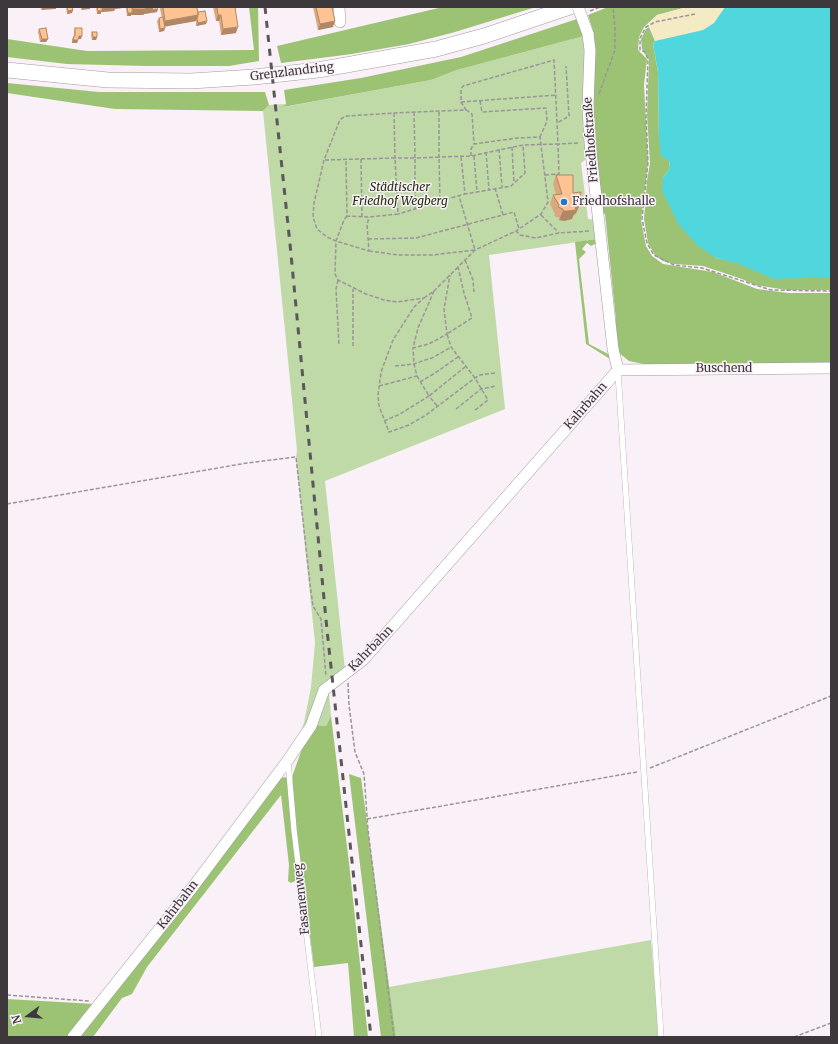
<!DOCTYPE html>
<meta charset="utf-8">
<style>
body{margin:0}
#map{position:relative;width:838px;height:1044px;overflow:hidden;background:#f9f0f8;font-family:Merriweather,serif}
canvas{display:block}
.frame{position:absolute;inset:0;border:8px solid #3c383b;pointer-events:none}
.north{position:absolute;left:8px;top:996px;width:40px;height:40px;-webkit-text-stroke:3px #f9f0f8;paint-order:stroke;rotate:254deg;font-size:11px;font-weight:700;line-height:16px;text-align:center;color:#3c383b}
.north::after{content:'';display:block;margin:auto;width:14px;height:18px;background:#3c383b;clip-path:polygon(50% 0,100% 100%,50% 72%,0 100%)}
</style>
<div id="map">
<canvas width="838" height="1044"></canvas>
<div class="frame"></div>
<div class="north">N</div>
</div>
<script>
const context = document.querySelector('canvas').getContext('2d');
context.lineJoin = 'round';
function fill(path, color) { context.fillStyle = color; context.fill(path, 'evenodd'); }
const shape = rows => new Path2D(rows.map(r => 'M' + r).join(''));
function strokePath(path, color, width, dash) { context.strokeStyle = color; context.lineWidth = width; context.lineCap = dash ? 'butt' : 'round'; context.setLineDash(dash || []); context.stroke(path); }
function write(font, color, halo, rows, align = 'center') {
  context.font = font + ' Merriweather,serif'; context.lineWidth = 3; context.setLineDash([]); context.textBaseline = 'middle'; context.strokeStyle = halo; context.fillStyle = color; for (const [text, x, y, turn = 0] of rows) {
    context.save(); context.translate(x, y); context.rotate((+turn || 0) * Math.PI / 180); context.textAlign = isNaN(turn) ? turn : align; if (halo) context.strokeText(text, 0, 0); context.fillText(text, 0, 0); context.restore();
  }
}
const green = shape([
 [584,36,589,157,581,163,588,219,596,220,598,239,489,255,505,409,325,481,345,670,323,683,309,725,299,737,304,723,311,687,315,643,296,459,297,450,263,111,269,105,286,104,284,107,431,80,457,70],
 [329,693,331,716,326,726,316,725,323,696],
 [651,940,659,1037,396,1037,389,987]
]);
const forest = shape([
 [249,7,258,7,259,61,229,66,146,66,67,64,7,57,7,39,87,51,254,50],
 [443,7,536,7,455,32,409,44,352,54,281,63,277,46],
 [608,7,687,7,657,15,644,27,639,37,638,50,647,59,644,85,648,162,641,220,646,246,652,256,663,264,713,272,757,289,788,293,831,293,831,364,649,365,629,361,619,353,613,320,616,320,605,214,602,214,591,115,594,34,588,15],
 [577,19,584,36,457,70,431,80,283,107,286,104,284,90,361,78,461,57],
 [649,27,655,41,653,44,658,72,659,138,669,161,670,168,663,178,716,258,804,277,831,277,831,290,787,290,755,285,742,279,703,266,674,264,663,261,655,255,648,243,644,219,647,181,650,163,647,115,649,60,642,49,641,39,646,29],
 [7,83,99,92,265,92,269,105,263,111,115,109,7,93],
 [598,239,599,242,591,246,587,243,582,249,586,252,579,259,589,344,610,355,610,359,586,344,575,242],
 [331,716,349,863,368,1037,354,1037,348,963,314,967,291,792,293,774,303,746,316,725,326,726],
 [349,774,361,778,396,1037,381,1037],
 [285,777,288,779,297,869,295,881,291,883,288,881,289,865,281,795,147,967,132,994,122,998,93,1037,80,1037,281,778],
 [7,999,94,1004,69,1037,7,1037]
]);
const sand = shape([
 [687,7,725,7,714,23,703,30,655,41,649,24,657,15]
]);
const water = shape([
 [725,7,831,7,831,277,774,279,739,264,716,258,698,246,679,225,662,191,663,178,670,168,669,161,661,156,659,138,658,72,653,44,655,41,703,30,714,23]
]);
const path = shape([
 [590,11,600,7],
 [695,14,655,22,646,27,640,38,640,50,645,52,648,59,646,116,648,163,642,219,647,243,654,255,674,265,702,268,771,290,831,291],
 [599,94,615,50,615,28,613,7],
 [480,101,482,112,546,108,547,121,540,137],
 [461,102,557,95],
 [466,110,472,114,474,144],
 [414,112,415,158,439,157,440,201,415,209],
 [439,112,439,157,471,156,523,145,558,144,557,123],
 [394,113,395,158,415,158,415,209,398,214],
 [512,147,514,183],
 [499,149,502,187],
 [486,152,489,190,511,186,525,173,523,145],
 [471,156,471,149,474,144,517,138,540,137,548,202,541,214,516,231],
 [474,156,477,192],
 [461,157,465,194,489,190],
 [361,159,362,217],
 [325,160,395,158,398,214,369,217,347,216,346,160],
 [545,175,559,174,558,144,580,143],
 [495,188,503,215],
 [578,200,586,199],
 [440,201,465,194],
 [541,215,559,233],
 [347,216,344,220,336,241,369,251,367,225,369,217],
 [368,239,416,238,514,212,519,229],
 [369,251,399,255,432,255,475,250,459,196],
 [465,260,473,280,474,292],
 [338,280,336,289,339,345],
 [434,291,418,328,413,348,429,344,447,334,444,309,450,275],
 [424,298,434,291,458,267],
 [353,346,353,289],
 [395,366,414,364,434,357,451,347],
 [495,373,480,375,475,378,426,415,409,425,389,432,379,406,378,395,381,372,393,340,414,307,424,298,397,302,384,300,366,294,338,280,335,274,336,241,327,237,317,229,313,217,314,203,324,160,339,122,342,118,347,116,394,113,466,110,461,102,461,89,463,86,554,60,557,123,569,116,566,66],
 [417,376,429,396,465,367],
 [420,382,435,373,458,357],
 [379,386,417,376,414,364,413,348],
 [456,409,481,389,496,386],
 [475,410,488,400,475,378,451,347,447,334,472,318,464,293,458,267,475,250,516,231,520,235,536,238,559,233,590,231],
 [384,421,400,414,429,396,438,407],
 [7,504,247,463,296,457,310,584,313,606,321,619,326,677],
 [348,683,349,705,355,752,364,774,368,830,394,1037],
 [650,768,831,696],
 [367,819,637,772],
 [7,995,89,1001],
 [794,1037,831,1023]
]);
const lane = shape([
 [618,372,661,1037],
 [288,761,294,830,319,1037]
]);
const street = shape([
 [339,7,340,22],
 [588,34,590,50,588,107,590,143,613,349,618,370],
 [618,370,831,368],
 [73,1037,192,888,288,760,311,726,324,690,363,660,618,370]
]);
const secondary = shape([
 [7,70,108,80,191,81,254,77,318,70,436,49,484,36,570,7]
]);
const rail = shape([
 [265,7,290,244,327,630,371,1037]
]);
const streetBridge = shape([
 [578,7,588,34]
]);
const wall = shape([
 [66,7,72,7,73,10,72,13,67,14],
 [96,7,122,7,122,8,115,9,114,11,101,12,101,14,97,14],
 [126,7,157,7,157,12,144,14,143,15,131,15,131,16,127,16],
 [161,7,197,7,198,12,207,21,206,24,196,26,196,21,165,26,164,31,159,32,157,21,159,18,162,18,160,9],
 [213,7,235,7,236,33,221,35,219,21,216,21],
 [313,7,332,7,333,27,318,30],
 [75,28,81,39,78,39,77,43,72,43,72,39,74,36,74,31],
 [39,29,48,39,46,42,40,42,38,32],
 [92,32,97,37,96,40,92,40,91,35],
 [556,175,573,193,578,203,580,204,576,213,573,216,572,219,564,221,559,220,560,218,554,216,555,214,550,204,553,195,556,195,553,184]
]);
const shadedWall = shape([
 [42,7,56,7,56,9,41,10],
 [82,7,90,7,90,9,81,10],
 [103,7,122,7,122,8,115,9,114,11,101,12,101,14,97,14,98,11,101,11],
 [153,7,158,9,157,12,144,14,143,15,131,15,131,16,127,16,128,13,132,13,133,9],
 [73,10,72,13,67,14,68,11],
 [198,15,196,21,163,27,165,21],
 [218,15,221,15,219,21,216,21],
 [207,21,206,24,196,26,198,23],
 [335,21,333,27,318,30,320,24],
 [238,27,236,33,221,35,223,29],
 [165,28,164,31,159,32,160,29],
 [79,36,82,36,81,39,77,39],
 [93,37,97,37,96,40,92,40],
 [42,39,48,39,46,42,40,42],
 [73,40,78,40,77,43,72,43],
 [580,204,576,213,573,216,572,219,564,221,559,220,563,211,575,208]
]);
const building = shape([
 [67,7,72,7,73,10,68,11,67,7],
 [97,7,102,7,102,11,98,11,97,7],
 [127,7,132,7,132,13,128,13,127,7],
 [133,7,151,7,146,8,145,9,133,9,133,7],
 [153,7,157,7,158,9,152,10,153,7],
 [163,7,197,7,198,15,165,21,163,7],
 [217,7,235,7,238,27,223,29,221,15,218,15,217,7],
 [316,7,332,7,335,21,320,24,316,7],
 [205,11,207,21,198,23,197,19,198,15,198,12,205,11],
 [163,17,165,28,160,29,159,18,163,17],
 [46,28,48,39,42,39,39,29,46,28],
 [75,28,82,28,82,36,79,36,78,40,73,40,74,36,75,36,75,28],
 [92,32,97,32,97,37,93,37,92,32],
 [556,175,573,175,573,193,581,192,578,203,580,204,575,208,576,210,567,211,563,211,563,209,558,207,559,205,553,195,562,194,556,175]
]);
const markers = [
 [564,202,4,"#2378c6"]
];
const streetNames = [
 ["Grenzlandring",292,72,-7],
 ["Friedhofstraße",591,140,-94],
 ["Buschend",724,369],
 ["Kahrbahn",586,406,-49],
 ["Kahrbahn",371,649,-46],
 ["Fasanenweg",302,899,-96],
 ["Kahrbahn",178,905,-52]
];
const parkNames = [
 ["Städtischer",400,188],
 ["Friedhof Wegberg",400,202]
];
const poiNames = [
 ["Friedhofshalle",572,202]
];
fill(green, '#bfd9a7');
fill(forest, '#9cc373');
fill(sand, '#f4eac4');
fill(water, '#50d7dd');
strokePath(lane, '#a39aa2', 6);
strokePath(street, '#a39aa2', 12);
strokePath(secondary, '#a39aa2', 16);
strokePath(path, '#9b949a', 1.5, [4, 2]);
strokePath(lane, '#fff', 5.5);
strokePath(street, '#fff', 11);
strokePath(secondary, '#fff', 15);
strokePath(rail, '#5c575b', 3, [7, 7]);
strokePath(streetBridge, '#a39aa2', 12, []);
strokePath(streetBridge, '#fff', 11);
fill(wall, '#daa87e');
fill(shadedWall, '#b18866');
fill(building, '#fdc392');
strokePath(building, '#b18866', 1);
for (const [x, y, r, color] of markers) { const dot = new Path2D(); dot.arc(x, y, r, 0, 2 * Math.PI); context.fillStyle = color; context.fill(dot); strokePath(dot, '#f9f0f8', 1.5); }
write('12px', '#3c383b', '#f9f0f8', streetNames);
write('italic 12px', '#253413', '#f9f0f8', parkNames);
write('12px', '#3c383b', '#f9f0f8', poiNames, 'left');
</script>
